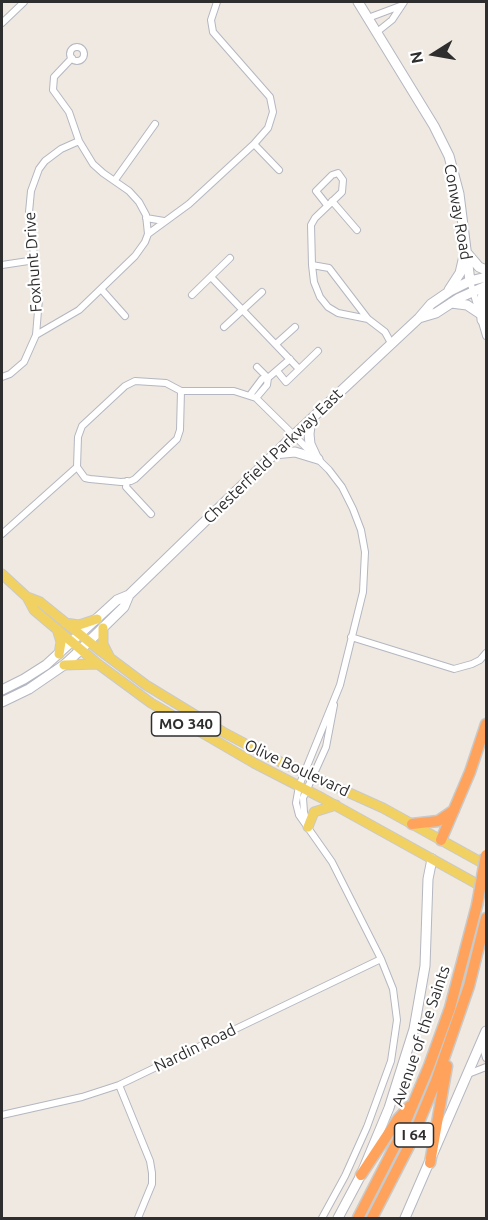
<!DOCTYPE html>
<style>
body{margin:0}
#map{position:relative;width:488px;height:1220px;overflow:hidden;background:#efe9e1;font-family:Ubuntu,sans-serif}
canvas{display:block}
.frame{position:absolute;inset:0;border:3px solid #2e2e2e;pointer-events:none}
.north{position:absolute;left:404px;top:24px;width:60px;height:60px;-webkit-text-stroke:4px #fff;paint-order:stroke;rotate:259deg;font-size:16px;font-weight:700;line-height:24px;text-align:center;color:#2e2e2e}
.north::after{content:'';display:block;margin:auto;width:21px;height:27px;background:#2e2e2e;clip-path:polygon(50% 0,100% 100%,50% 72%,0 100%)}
</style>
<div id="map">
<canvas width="488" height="1220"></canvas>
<div class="frame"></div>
<div class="north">N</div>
</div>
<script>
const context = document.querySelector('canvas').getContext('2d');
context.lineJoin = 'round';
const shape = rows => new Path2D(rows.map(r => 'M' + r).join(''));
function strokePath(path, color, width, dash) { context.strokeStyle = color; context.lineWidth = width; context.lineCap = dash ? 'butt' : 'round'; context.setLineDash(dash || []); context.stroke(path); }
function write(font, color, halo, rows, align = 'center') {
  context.font = font + ' Ubuntu,sans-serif'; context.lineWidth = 4.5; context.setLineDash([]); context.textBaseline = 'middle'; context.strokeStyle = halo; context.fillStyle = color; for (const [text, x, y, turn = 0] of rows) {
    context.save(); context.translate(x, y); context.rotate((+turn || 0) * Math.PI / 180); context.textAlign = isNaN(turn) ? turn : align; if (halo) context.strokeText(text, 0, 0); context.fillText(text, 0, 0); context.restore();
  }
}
const street = shape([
 [368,18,400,6],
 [2,23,24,2],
 [377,32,392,20,404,2],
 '70 54a7 7 0 1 1 14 0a7 7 0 1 1-14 0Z',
 [72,58,54,77,53,90,69,112,79,141,93,164,103,173,129,191,139,202,146,215,148,234],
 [254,144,279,170],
 [115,180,155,124],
 [332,201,357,230],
 [327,205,316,191,332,175,338,173,343,180,342,192,315,218,311,225,312,265,314,282,320,297,328,307,338,313,368,319,385,332,391,343],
 [146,218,164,221],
 [2,265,35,260],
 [312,265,329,268,368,319],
 [211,277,299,369],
 [470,281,486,336],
 [101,289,125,316],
 [192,295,230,258],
 [224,327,262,292],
 [36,335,39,299,29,212,31,191,39,169,45,161,61,149,79,141],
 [276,344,295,327],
 [257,367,268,378],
 [277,371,286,382,318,351],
 [2,377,10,374,24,362,36,335,79,310,135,256,145,242,148,234,189,204,254,144,268,128,273,112,270,97,213,32,211,20,217,2],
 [250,395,262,379,268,378,290,359],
 [256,398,267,385,268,378],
 [77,467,85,478,90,479,121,482,131,481,135,479,177,439,180,430,181,391],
 [127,481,126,487,151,514],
 [2,534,77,467,78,437,82,426,125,386,135,381,166,383,181,391,234,391,256,398,329,470,342,487,353,509,361,530,365,552,363,592,340,685,299,786,296,803,299,815,332,862,381,959,393,989,397,1020,391,1061,367,1127,345,1176,322,1218],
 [351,637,454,669,472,664,480,660,486,653],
 [307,823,304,812,303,798,326,747,334,705],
 [482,1044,486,1058],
 [468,1074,486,1067],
 [119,1085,150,1161,152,1173,152,1184,138,1218],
 [2,1115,82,1097,119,1085,381,959]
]);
const secondary = shape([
 [358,2,434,126,449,156,459,194,470,281],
 [467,253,479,267,486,270],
 [449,290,460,273,464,256],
 [451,303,467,305,479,313],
 [419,318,436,313,459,298,486,286],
 [482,320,482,297,486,291],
 [311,419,309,434,310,444,316,457],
 [274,454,295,452,318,459],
 [2,690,24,679,46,665,117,600,129,595],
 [2,702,29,689,64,665,76,654,124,607,129,595,294,435,419,318,431,304,450,291,470,281,486,277],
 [338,1218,361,1175,389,1108,414,1029,425,966,428,879,432,859],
 [405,1218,486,1031]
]);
const primary = shape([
 [2,574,27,597,34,610,98,664,151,703,254,763,322,798,486,889],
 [27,597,40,602,98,649,146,685,223,732,274,759,383,808,486,865],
 [65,623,79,625,97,619],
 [103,628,103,644,109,656],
 [57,629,61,642,59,654],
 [64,665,98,664],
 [308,827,314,812,336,805]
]);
const highway = shape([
 [412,824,438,821,454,810],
 [441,840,470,772,486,724],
 [430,1163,447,1066],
 [361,1175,398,1119,410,1106],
 [358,1218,398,1140,429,1066,450,1008,477,905],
 [372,1218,409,1146,436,1081,469,986,486,918]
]);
const highwayBridge = shape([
 [477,905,486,855]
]);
const shields = [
 [186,724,69],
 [414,1135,39]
];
const shieldNames = [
 ["MO 340",186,724],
 ["I 64",414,1135]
];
const streetNames = [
 ["Conway Road",458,212,80],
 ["Foxhunt Drive",33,262,-94],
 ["Chesterfield Parkway East",273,456,-44],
 ["Olive Boulevard",297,768,25],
 ["Avenue of the Saints",421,1036,-71],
 ["Nardin Road",195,1048,-26]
];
strokePath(street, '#b4b7c1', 8);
strokePath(secondary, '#b4b7c1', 11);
strokePath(primary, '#c9c9c9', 11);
strokePath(highway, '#c9c9c9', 13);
strokePath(street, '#fff', 6);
strokePath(secondary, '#fff', 9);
strokePath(primary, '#f2d163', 9);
strokePath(highway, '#ffa35c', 10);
strokePath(highwayBridge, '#c9c9c9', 13, []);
strokePath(highwayBridge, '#ffa35c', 10);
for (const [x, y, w] of shields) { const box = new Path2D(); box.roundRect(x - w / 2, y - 12, w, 24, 4.5); context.fillStyle = '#fff'; context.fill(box); strokePath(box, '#2e2e2e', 1.5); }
write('bold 15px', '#2e2e2e', null, shieldNames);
write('16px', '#2e2e2e', '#fff', streetNames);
</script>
